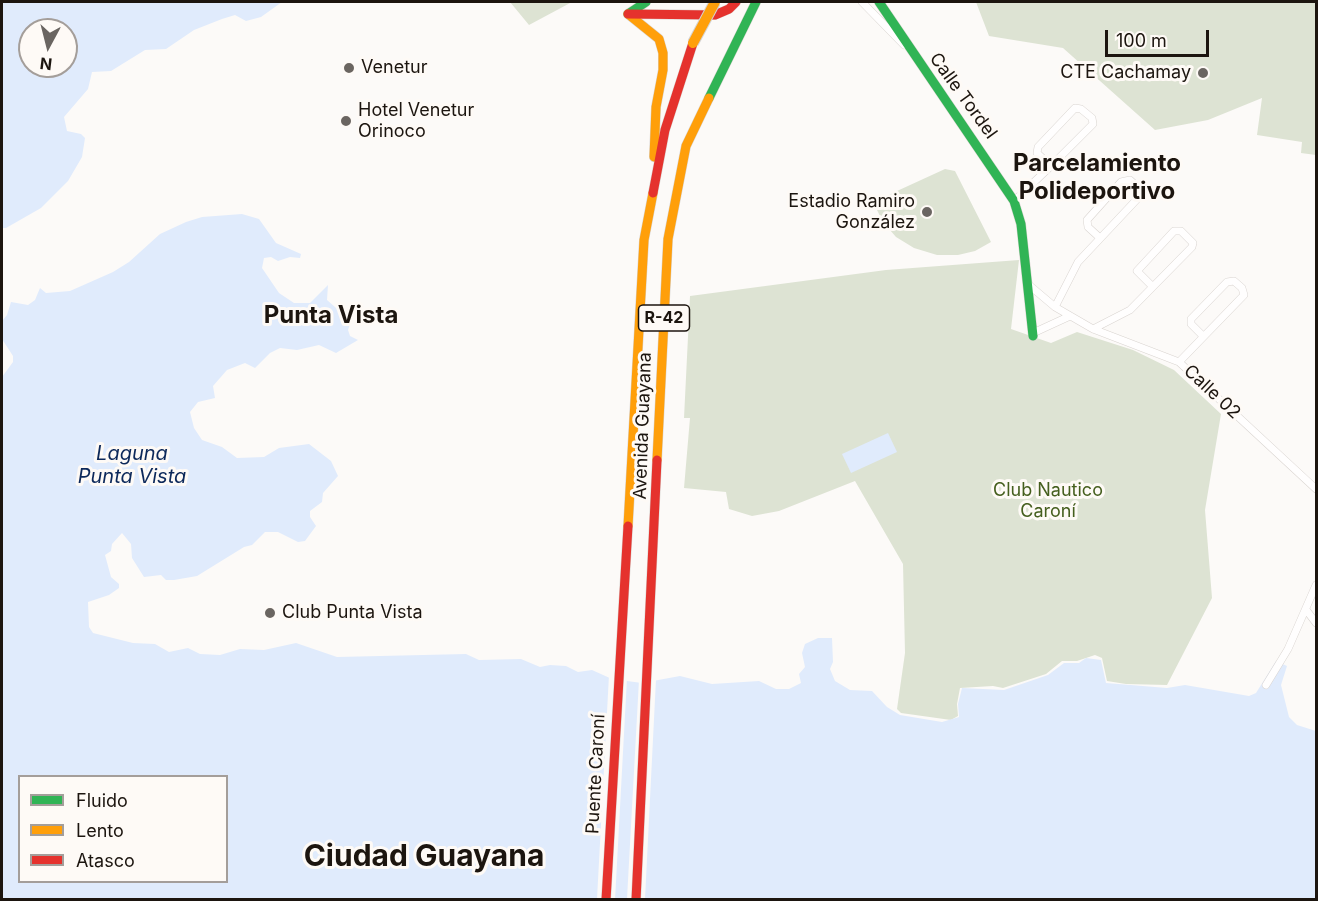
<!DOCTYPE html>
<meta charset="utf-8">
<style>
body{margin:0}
#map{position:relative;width:1318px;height:901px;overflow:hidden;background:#fcfaf8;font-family:Inter,sans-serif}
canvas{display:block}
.frame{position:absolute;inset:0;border:3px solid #1c150f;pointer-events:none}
.legend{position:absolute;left:18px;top:775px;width:210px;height:108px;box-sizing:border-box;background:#fefaf6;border:2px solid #a49e9a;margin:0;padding:8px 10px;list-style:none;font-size:18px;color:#1c150f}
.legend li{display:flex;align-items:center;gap:12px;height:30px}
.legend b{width:30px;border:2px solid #a49e9a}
.north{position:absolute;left:18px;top:18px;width:60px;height:60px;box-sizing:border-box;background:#fefaf6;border:2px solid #a49e9a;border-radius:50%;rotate:187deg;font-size:16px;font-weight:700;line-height:24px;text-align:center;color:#1c150f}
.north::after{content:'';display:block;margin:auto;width:21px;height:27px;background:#6a6561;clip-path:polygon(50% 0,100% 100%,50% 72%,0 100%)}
.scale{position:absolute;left:1105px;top:30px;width:104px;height:27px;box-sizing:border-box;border:3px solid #1c150f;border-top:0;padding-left:8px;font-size:18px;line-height:21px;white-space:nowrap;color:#1c150f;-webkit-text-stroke:4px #fefaf6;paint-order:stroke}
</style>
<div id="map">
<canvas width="1318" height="901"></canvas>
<div class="frame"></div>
<ul class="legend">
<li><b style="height:8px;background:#30b455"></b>Fluido</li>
<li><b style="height:8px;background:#ff9f0a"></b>Lento</li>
<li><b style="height:8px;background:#e5322d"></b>Atasco</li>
</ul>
<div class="north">N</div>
<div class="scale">100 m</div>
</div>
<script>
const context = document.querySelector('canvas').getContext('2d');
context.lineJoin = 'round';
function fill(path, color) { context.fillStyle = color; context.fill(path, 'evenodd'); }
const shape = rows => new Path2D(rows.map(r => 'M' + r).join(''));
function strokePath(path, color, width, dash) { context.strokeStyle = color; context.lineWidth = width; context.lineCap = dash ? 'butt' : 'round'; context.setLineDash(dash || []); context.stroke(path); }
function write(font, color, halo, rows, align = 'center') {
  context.font = font + ' Inter,sans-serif'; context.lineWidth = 6; context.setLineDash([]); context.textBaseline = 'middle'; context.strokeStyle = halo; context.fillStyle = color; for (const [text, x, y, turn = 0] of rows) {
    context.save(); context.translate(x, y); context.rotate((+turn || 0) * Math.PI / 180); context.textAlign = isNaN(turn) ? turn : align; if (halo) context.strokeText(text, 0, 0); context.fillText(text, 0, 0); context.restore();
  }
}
const green = shape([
 [510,2,572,2,529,25],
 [976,2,1316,2,1316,155,1301,153,1302,142,1257,135,1262,98,1208,120,1155,130,1063,48,989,36],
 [945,169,955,171,991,242,975,251,958,255,937,255,914,248,896,237,883,222,873,202],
 [1019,260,1011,329,1051,343,1077,332,1133,350,1174,370,1221,414,1205,510,1212,598,1167,685,1126,684,1107,681,1102,658,1095,655,1077,661,1062,661,1046,674,1003,688,993,686,960,688,957,704,958,716,951,720,901,713,897,709,905,653,903,564,855,481,779,511,752,516,729,509,726,492,684,488,690,418,684,418,690,296,886,270]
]);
const water = shape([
 [2,2,282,2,261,17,246,21,235,15,222,19,194,30,166,49,145,50,111,71,92,72,88,89,64,117,67,131,81,134,85,138,82,157,68,181,41,208,6,228,2,228],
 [30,30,66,30,66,66,30,66],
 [242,214,259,219,276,243,301,254,300,258,290,257,278,261,271,257,264,258,262,268,279,293,294,303,310,303,328,285,327,300,351,321,348,330,350,336,358,340,336,353,319,345,297,350,280,348,270,353,255,368,245,363,227,370,213,386,215,398,198,402,190,412,194,428,202,440,222,447,237,458,264,457,279,448,309,444,331,461,338,476,323,493,322,502,310,511,310,517,316,526,305,541,298,542,278,532,265,532,252,545,244,547,197,576,174,580,166,580,161,575,144,577,132,558,131,544,122,533,112,544,111,551,105,555,111,577,119,584,119,588,109,595,88,602,89,627,93,633,133,643,155,644,169,652,188,648,200,654,220,655,240,649,264,650,296,643,337,657,466,654,479,660,521,659,540,667,550,665,566,666,578,672,592,670,612,679,642,683,680,676,712,684,759,681,776,689,789,689,801,683,799,674,805,667,802,653,805,644,818,638,832,638,833,662,830,669,835,681,850,690,872,691,887,707,900,715,942,722,959,717,958,704,962,688,1004,690,1048,675,1064,663,1079,663,1086,658,1101,660,1106,683,1167,688,1185,685,1249,696,1256,693,1276,661,1287,666,1281,685,1289,717,1297,725,1316,731,1316,899,2,900,2,377,13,362,13,356,2,339,2,321,7,315,11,302,28,305,35,300,40,288,46,293,70,291,113,272,129,262,160,234,186,222,202,217],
 [20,776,226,776,226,882,20,882],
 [888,433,897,452,851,473,842,454]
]);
const pier = shape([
 [609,675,627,678,615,900,597,899],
 [656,679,645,899,627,899,639,680]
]);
const street = shape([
 [862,2,904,45],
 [1014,201,1051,166,1093,124,1092,118,1081,109,1075,108,1038,147,1037,153,1051,166],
 [1029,285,1055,307,1093,329,1179,362,1316,489],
 [1055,307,1078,262,1140,196,1139,188,1130,180,1121,182,1087,220,1088,227,1100,238],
 [1093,329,1130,310,1192,247,1193,243,1181,231,1174,231,1137,271,1152,286],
 [1033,333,1070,316],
 [1179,362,1244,295,1242,288,1234,281,1227,282,1191,319,1191,324,1203,336],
 [1307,611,1316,623],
 [1266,685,1288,649,1316,585]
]);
const fast = shape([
 [879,2,1014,201,1021,224,1033,336],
 [628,14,646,2],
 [709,98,756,2]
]);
const slow = shape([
 [628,14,659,39,663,53,663,70,656,107,654,157],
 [657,460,668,239,686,146,709,98],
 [628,526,644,240,653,193]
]);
const jam = shape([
 [628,14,715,15,729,9,736,2],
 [653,193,665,130,693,43],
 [606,900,628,526],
 [636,900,657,460]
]);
const slowBridge = shape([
 [693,43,715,2]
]);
const markers = [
 [349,68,6,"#6a6561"],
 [1203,73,6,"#6a6561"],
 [346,121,6,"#6a6561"],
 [927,212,6,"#6a6561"],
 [270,613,6,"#6a6561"]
];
const shields = [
 [664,318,51]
];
const shieldNames = [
 ["R-42",664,318]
];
const poiNames = [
 ["Venetur",361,68],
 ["CTE Cachamay",1191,73,"right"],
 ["Hotel Venetur",358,111],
 ["Orinoco",358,132],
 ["Estadio Ramiro",915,202,"right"],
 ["González",915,223,"right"],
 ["Club Punta Vista",282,613]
];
const streetNames = [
 ["Calle Tordel",963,96,54],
 ["Calle 02",1212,392,43],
 ["Avenida Guayana",643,426,-88],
 ["Puente Caroní",596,774,-87]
];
const parkNames = [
 ["Club Nautico",1048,491],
 ["Caroní",1048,512]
];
const waterNames = [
 ["Laguna",132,454],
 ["Punta Vista",132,477]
];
const districtNames = [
 ["Parcelamiento",1097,164],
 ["Polideportivo",1097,192],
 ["Punta Vista",331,316]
];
const townNames = [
 ["Ciudad Guayana",424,857]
];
fill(green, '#dde3d3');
fill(water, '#e0ebfc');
fill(pier, '#fcfaf8');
strokePath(street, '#d9d4d0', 8);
strokePath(fast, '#d9d4d0', 10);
strokePath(slow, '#d9d4d0', 10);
strokePath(jam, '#d9d4d0', 10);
strokePath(street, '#fffefe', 7);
strokePath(fast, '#30b455', 9);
strokePath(slow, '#ff9f0a', 9);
strokePath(jam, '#e5322d', 9);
strokePath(slowBridge, '#d5d3d1', 12, []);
strokePath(slowBridge, '#ff9f0a', 10);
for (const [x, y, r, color] of markers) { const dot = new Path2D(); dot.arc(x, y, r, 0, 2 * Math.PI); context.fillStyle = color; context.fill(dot); strokePath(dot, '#fefaf6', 2); }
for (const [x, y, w] of shields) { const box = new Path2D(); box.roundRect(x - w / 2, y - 13, w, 26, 4.5); context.fillStyle = '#fefaf6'; context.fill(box); strokePath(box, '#1c150f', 1.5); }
write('bold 16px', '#1c150f', null, shieldNames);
write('18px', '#1c150f', '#fefaf6', poiNames, 'left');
write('18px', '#1c150f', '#fefaf6', streetNames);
write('18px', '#455f1e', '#fefaf6', parkNames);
write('italic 20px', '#0c285a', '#fefaf6', waterNames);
write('bold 24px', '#1c150f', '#fefaf6', districtNames);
write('bold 30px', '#1c150f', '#fefaf6', townNames);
</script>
